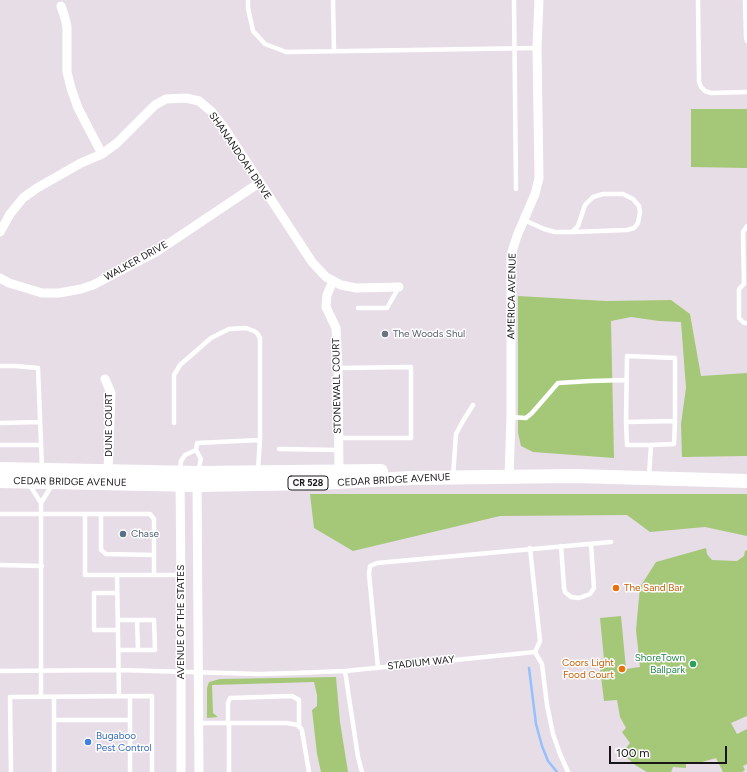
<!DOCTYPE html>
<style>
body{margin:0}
#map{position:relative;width:747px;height:772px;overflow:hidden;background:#e7dde7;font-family:Figtree,sans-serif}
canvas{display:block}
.scale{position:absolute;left:609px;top:746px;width:118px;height:18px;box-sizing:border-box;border:2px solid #181518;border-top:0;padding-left:5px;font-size:12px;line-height:14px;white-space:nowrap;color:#181518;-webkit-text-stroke:3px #fff;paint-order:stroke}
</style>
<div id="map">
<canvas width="747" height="772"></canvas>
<div class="scale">100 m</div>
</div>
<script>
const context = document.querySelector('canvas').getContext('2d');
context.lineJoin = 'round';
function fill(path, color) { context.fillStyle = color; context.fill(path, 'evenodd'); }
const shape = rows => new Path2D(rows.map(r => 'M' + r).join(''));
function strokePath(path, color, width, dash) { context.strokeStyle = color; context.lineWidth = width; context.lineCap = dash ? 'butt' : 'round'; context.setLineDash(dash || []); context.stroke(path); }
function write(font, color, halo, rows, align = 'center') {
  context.font = font + ' Figtree,sans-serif'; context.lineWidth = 3; context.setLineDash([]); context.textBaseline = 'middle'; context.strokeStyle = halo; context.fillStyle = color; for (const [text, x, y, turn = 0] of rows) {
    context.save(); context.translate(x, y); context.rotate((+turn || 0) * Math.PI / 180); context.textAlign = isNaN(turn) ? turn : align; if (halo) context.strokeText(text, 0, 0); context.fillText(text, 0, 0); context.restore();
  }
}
const green = shape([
 [691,109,747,109,747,168,691,167],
 [518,296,606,301,671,300,690,314,701,376,747,373,747,456,682,457,681,424,686,388,681,322,659,321,631,317,611,321,614,458,533,452,521,446,518,433],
 [310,494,747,494,747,536,705,527,650,532,627,515,500,516,353,551,314,528],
 [706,548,707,554,712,560,737,561,744,556,745,551,747,550,747,716,731,723,737,734,747,729,747,764,743,766,745,770,742,772,723,772,716,758,702,762,686,764,686,768,673,767,671,772,647,772,635,765,624,755,628,751,626,748,630,743,622,732,626,728,620,717,617,700,604,701,599,660,604,659,600,618,621,616,626,669,640,667,636,630,640,587,656,562],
 [336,677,340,722,348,772,321,772,317,754,312,710,317,706,317,695,314,682,212,685,213,713,218,717,207,718,207,688,209,682,220,679]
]);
const stream = shape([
 [529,668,536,724,542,746,548,761,557,772]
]);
const lane = shape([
 [248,0,248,8,253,31,265,44,286,52,537,48],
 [333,0,334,51],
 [514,0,516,189],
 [698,0,699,82,701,87,705,91,711,93,747,92],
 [745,0,746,37,747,41],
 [524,220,544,229,555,232,572,232,627,230,634,228,638,223,640,212,639,206,633,199,623,194,603,194,593,197,585,205,578,226,572,232],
 [747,226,743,232,744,284,739,289,739,318,744,323,747,323],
 [358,308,387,308,399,287],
 [0,366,15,366,38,368,42,468],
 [338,368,411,367,411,438,339,438],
 [511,417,526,418,532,413,558,383,590,381,627,380],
 [626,422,627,356,675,358,675,421],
 [0,423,40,422],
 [174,423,174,375,180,365,211,338,229,329,246,328,254,331,257,333,260,338,260,438,258,471],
 [0,445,41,445],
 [279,449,339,450],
 [180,470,181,461,185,455,196,450],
 [198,471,201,459,196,450,197,443,260,440],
 [453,476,456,434,463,421,473,405],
 [649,476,651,445,627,445,626,422,675,421,674,444,651,445],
 [29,484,41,503],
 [0,514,150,514,154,519,154,575,181,575],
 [85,514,85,575,154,575],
 [101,514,101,550,106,554,154,555],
 [561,546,564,587,565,592,571,597,579,598,590,594,594,588,591,544],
 [530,548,540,641,535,652],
 [0,565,42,566],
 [117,575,119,696],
 [117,593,94,593,94,630,118,630],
 [118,620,154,620,155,650,119,650],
 [137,620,138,650],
 [378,668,369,574,370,566,377,563,611,542],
 [0,671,119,670,259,674,296,673,345,671,535,652,542,664,547,705,553,734,560,754,568,772],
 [345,671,358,757,362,772],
 [130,696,130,772],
 [41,697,41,503,52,485],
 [54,697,54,772],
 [54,720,130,720],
 [199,723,287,723,298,725,301,728,302,731,309,772],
 [228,724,228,703,230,698,292,696,299,700,299,727],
 [229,724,229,772],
 [11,772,10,697,152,696,152,772]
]);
const street = shape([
 [61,6,65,18,67,27,67,72,71,88,78,108,102,154],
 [0,232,10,214,23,198,37,188,81,163,102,154,117,143,155,105,166,99,186,98,199,101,212,112,223,126,312,262,326,277,341,285,356,288,399,287],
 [0,278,9,283,42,293,59,293,81,289,93,285,156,252,259,183],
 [333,281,327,295,326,307,336,328,338,368,339,471],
 [105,379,111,393,108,471],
 [509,477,511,417,511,255,517,236,535,194,539,178,537,48,539,0],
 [180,479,181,585,181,772],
 [197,479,199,772]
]);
const primary = shape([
 [0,469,197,473,381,471],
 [0,481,197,485,319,483,411,478,575,476,747,481]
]);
const markers = [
 [385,334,4,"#6b7280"],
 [123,534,4,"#5c6f8a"],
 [616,588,4,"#e8710a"],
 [693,664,4,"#2e9e5b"],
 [622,669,4,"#e8710a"],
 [88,742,4,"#3f7fe0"]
];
const shields = [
 [308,483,40]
];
const shieldNames = [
 ["CR 528",308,483]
];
const streetNames = [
 ["SHANANDOAH DRIVE",240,156,56],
 ["WALKER DRIVE",136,261,-29],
 ["AMERICA AVENUE",512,296,-89],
 ["STONEWALL COURT",337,386,-91],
 ["DUNE COURT",109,425,-90],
 ["CEDAR BRIDGE AVENUE",394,480,-3],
 ["CEDAR BRIDGE AVENUE",70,482,1],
 ["AVENUE OF THE STATES",181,622,-90],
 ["STADIUM WAY",421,663,-6]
];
const worshipNames = [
 ["The Woods Shul",393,334]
];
const serviceNames = [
 ["Chase",131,534]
];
const foodNames = [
 ["The Sand Bar",624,588],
 ["Coors Light",614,663,"right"],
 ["Food Court",614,675,"right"]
];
const leisureNames = [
 ["ShoreTown",685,658],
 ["Ballpark",685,670]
];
const shopNames = [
 ["Bugaboo",96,736],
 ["Pest Control",96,748]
];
fill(green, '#a5c778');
strokePath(stream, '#94c0fc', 2.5);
strokePath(lane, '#fff', 4.5);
strokePath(street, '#fff', 9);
strokePath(primary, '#fff', 14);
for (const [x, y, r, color] of markers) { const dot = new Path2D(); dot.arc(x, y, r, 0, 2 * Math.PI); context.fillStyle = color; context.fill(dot); strokePath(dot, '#fff', 1.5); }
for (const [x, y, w] of shields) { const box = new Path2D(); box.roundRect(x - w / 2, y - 7, w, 14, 3); context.fillStyle = '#fff'; context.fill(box); strokePath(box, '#181518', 1); }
write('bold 9px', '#181518', null, shieldNames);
write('10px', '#181518', '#fff', streetNames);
write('10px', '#5b616d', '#fff', worshipNames, 'left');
write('10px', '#4e5e75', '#fff', serviceNames, 'left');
write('10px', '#c56008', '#fff', foodNames, 'left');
write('10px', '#27864d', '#fff', leisureNames, 'right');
write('10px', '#366cbe', '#fff', shopNames, 'left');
</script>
